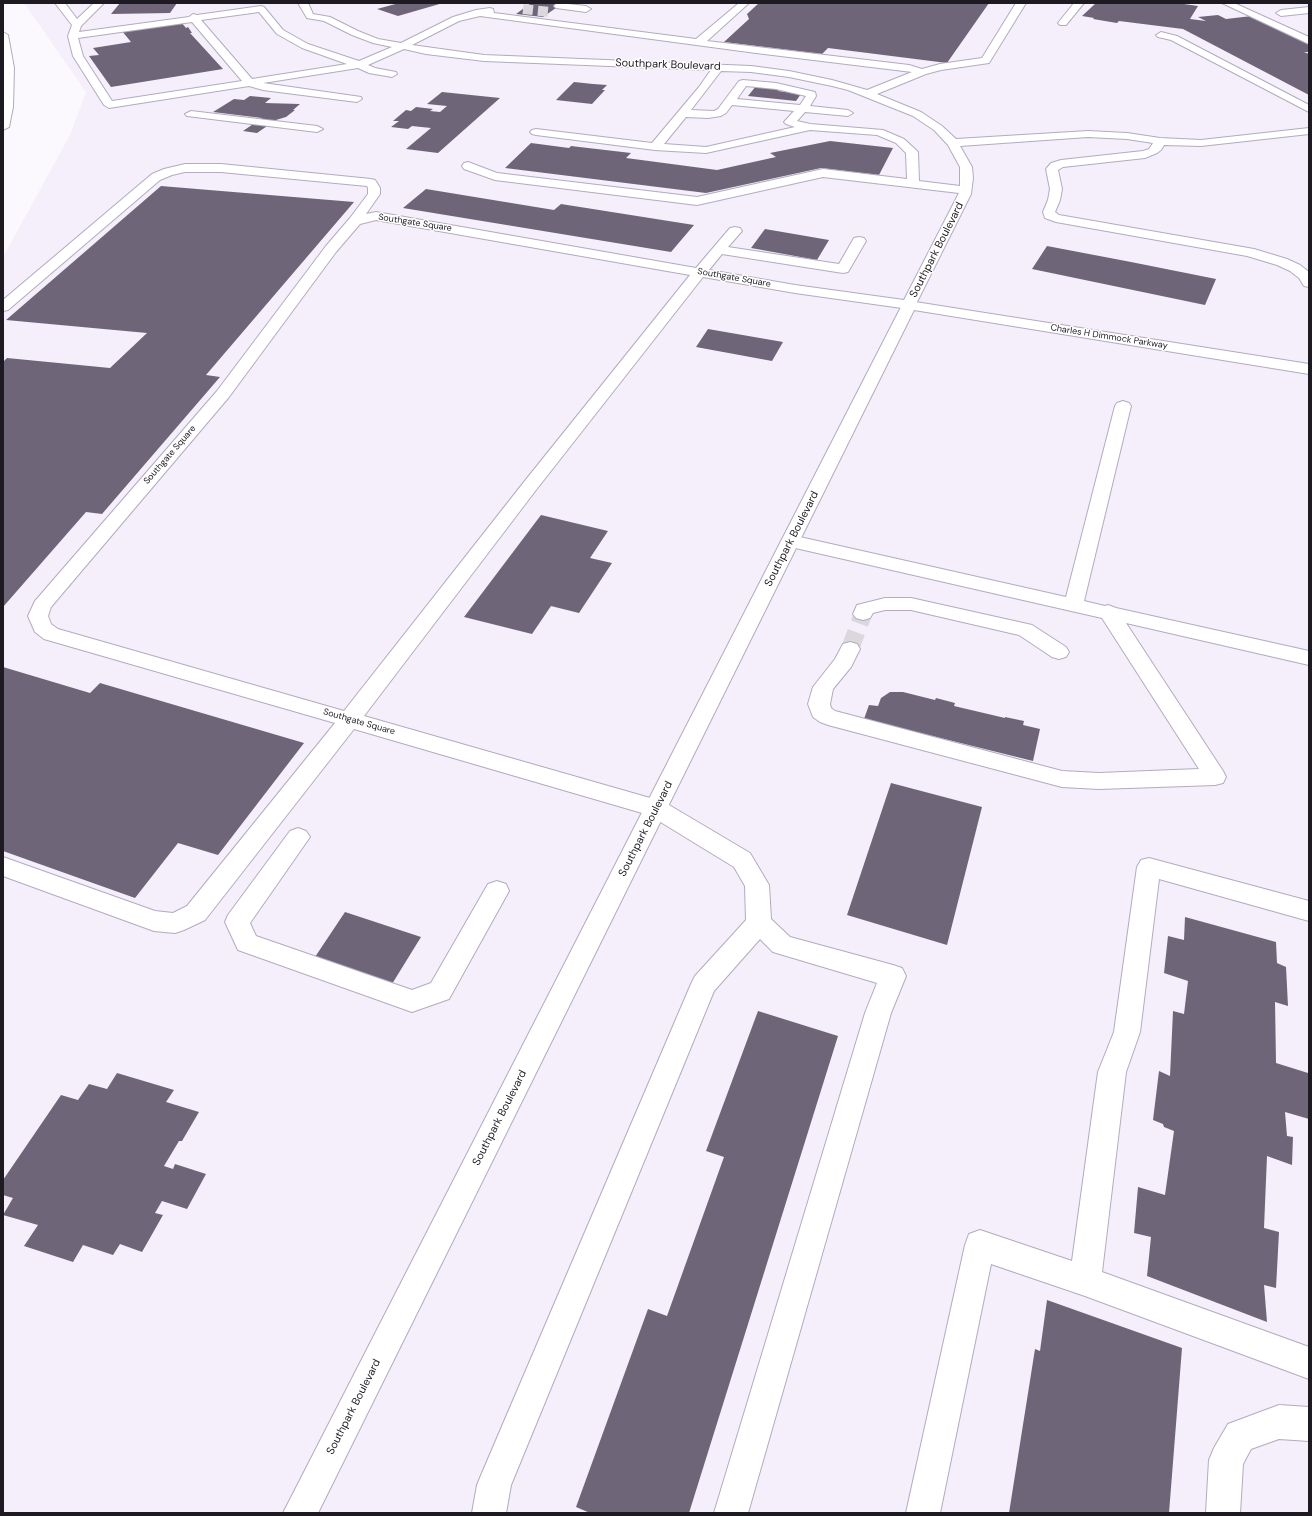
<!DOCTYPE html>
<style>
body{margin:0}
#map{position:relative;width:1312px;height:1516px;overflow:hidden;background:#fbf9fd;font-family:"DM Sans",sans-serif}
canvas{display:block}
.frame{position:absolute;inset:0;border:4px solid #1d1a21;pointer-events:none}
</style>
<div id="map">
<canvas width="1312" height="1516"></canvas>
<div class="frame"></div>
</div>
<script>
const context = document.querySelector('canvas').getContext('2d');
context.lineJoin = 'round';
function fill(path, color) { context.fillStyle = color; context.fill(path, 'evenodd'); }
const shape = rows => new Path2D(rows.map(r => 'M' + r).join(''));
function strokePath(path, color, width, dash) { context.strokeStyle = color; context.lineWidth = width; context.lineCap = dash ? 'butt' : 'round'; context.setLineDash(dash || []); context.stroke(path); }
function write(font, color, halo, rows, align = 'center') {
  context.font = font + ' "DM Sans",sans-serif'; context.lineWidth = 3; context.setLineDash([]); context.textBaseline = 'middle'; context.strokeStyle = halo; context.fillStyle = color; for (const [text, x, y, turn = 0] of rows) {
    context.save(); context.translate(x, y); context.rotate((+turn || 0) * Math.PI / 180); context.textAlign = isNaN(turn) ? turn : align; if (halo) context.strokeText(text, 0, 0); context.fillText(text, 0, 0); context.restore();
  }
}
const built = shape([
 [24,3,1309,3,1309,1513,3,1513,3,257,70,135,86,92]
]);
const building = shape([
 [120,3,177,3,170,13,111,14],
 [399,3,443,3,398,16,377,9],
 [531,3,563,3,543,17,516,14],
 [759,3,989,3,947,63,828,48,822,54,724,42,749,19,747,14],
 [1096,3,1177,3,1198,6,1190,19,1206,21,1198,17,1218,15,1226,19,1252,16,1309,43,1309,52,1304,52,1309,54,1309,95,1183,29,1119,21,1117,23,1093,19,1094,18,1082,16],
 [181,22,186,28,188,27,192,33,190,33,223,69,111,87,89,56,99,55,93,48,131,42,122,31],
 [574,82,593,84,607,85,602,90,605,90,592,104,556,100],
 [756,86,780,89,778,91,801,94,796,101,748,96],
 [442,92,500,98,438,153,406,149,431,128,412,126,408,129,391,127,399,121,393,121,406,110,411,111,416,107,433,109,430,111,440,112,447,106,427,104],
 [250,96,271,98,265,103,300,104,293,110,295,110,286,117,276,120,257,133,243,131,262,118,213,112,234,99,244,100],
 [830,141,893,148,879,175,821,168,706,193,505,168,531,143,569,148,571,146,631,153,626,158,717,170,776,157,770,153],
 [161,186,354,202,206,375,220,377,102,514,86,512,3,607,3,362,7,358,110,368,147,333,6,320],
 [426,189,554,210,561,204,694,225,671,252,403,208],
 [765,229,829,240,817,260,751,248],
 [1047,246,1131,262,1216,279,1205,305,1032,269],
 [708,329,783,342,772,361,696,347],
 [541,515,608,531,590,558,612,563,579,613,551,606,532,634,464,617],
 [3,667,90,693,100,683,304,743,218,855,178,843,135,898,3,851],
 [890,692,903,692,935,700,936,698,955,703,954,706,1005,718,1005,717,1024,721,1023,725,1040,729,1033,761,864,719,869,705,878,706,881,698],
 [891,783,982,807,947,945,847,915],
 [345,912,421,937,392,984,315,957],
 [1185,917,1276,942,1277,963,1286,967,1288,1006,1275,1002,1276,1063,1308,1073,1309,1119,1285,1112,1287,1136,1293,1137,1292,1165,1267,1156,1264,1228,1279,1232,1276,1288,1264,1285,1267,1322,1147,1276,1151,1237,1134,1233,1138,1187,1165,1195,1174,1131,1164,1127,1163,1124,1153,1120,1159,1071,1170,1076,1173,1011,1184,1014,1188,981,1164,973,1168,936,1184,940],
 [758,1011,838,1036,689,1513,590,1513,576,1507,648,1309,667,1316,724,1157,706,1151],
 [117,1073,174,1090,166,1102,199,1112,182,1141,179,1141,164,1166,173,1169,175,1164,206,1174,187,1209,162,1201,155,1213,163,1215,142,1252,120,1244,113,1255,83,1245,73,1262,24,1246,38,1225,3,1215,13,1198,3,1195,3,1180,61,1095,78,1100,89,1084,107,1089],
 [1047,1300,1182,1348,1169,1513,1009,1513,1035,1349,1040,1351]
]);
const minorTunnelFar1 = shape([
 [523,9,550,12]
]);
const minorTunnel = shape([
 [850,649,863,614]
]);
const minor = shape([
 [55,3,65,3,77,19,94,3,104,3,81,26,79,32,189,17,193,14,197,15,261,6,264,7,283,30,308,44,359,61,392,47,373,43,352,35,324,21,307,18,298,3,308,3,313,14,330,17,358,31,378,39,401,43,453,17,476,10,490,8,493,9,494,13,696,39,739,3,749,3,707,41,909,65,922,69,940,64,982,58,1016,3,1026,3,989,63,941,70,926,74,877,94,921,112,942,126,956,139,1088,131,1127,133,1160,138,1201,140,1309,128,1309,134,1201,146,1164,145,1161,150,1157,153,1145,158,1063,167,1058,170,1062,189,1060,200,1055,212,1059,215,1254,249,1287,259,1300,265,1309,272,1309,287,1304,286,1299,278,1290,271,1277,265,1247,256,1056,222,1045,218,1043,212,1048,200,1050,189,1046,169,1051,163,1061,160,1143,151,1149,149,1153,143,1127,139,1088,137,960,146,972,167,973,178,971,194,914,308,909,309,795,293,703,277,536,490,364,716,664,802,750,853,769,885,771,919,790,937,893,965,902,968,906,976,891,1013,748,1513,714,1513,865,1013,877,983,773,952,760,939,714,991,511,1485,506,1513,472,1513,477,1485,482,1473,691,984,695,976,746,920,745,886,734,867,649,815,354,729,205,920,184,930,175,933,154,931,3,876,3,857,155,911,173,913,187,906,335,723,44,639,35,632,28,616,35,601,217,391,326,246,350,218,368,194,368,188,367,186,221,172,185,172,172,175,160,180,8,310,3,311,3,300,152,174,164,169,185,164,221,164,371,179,375,180,377,183,380,188,380,194,366,214,376,212,696,268,730,228,735,227,740,228,742,231,728,247,839,264,854,238,859,237,864,238,866,241,848,272,843,273,722,254,709,270,795,285,904,300,959,193,823,177,697,205,495,180,464,169,462,166,464,163,468,162,497,173,697,197,823,169,907,179,906,153,896,143,877,135,810,130,706,153,655,150,536,135,532,134,530,132,532,130,536,129,652,143,699,87,711,70,484,61,426,54,404,49,368,65,375,68,396,72,397,74,392,77,369,73,358,68,263,83,361,97,362,99,357,102,263,90,249,86,109,108,104,105,73,56,68,36,72,25,55,3],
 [259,12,277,34,302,48,347,64,252,79,201,20,259,12],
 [480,16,756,53,912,72,867,90,832,80,789,71,751,66,484,55,412,45,459,21,480,16],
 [192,22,242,81,112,101,83,56,78,38,192,22],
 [721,71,751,72,789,77,832,86,848,90,913,116,934,130,948,145,960,167,960,186,919,181,918,152,916,150,904,139,883,130,810,124,797,121,805,112,848,116,853,113,848,110,810,106,816,96,815,92,776,83,743,80,739,81,718,109,714,111,691,110,721,71],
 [746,86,776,89,806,96,800,105,737,99,746,86],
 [732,105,794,111,784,122,786,124,795,127,706,147,664,144,686,117,708,118,721,116,726,113,732,105],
 [376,220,690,275,524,482,344,711,58,629,51,624,48,616,51,607,229,397,336,252,360,224,376,220],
 [559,3,586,6,591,9,586,12,556,8,554,6,556,4,559,3],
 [1074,3,1084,3,1066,25,1060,25,1058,23,1074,3],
 [1222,3,1234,3,1309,37,1309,44,1222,3],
 [1309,7,1309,13,1281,16,1276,13,1281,10,1309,7],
 [1161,32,1177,36,1309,105,1309,112,1171,40,1158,37,1156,35,1161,32],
 [191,111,317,126,323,129,317,132,187,116,185,114,191,111],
 [1123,401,1129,403,1131,406,1084,601,1105,606,1108,605,1116,608,1309,651,1309,665,1126,623,1223,771,1226,777,1223,783,1215,785,1099,789,1062,787,828,725,820,722,813,717,808,704,813,687,835,659,843,644,850,642,857,644,860,649,851,667,833,689,830,704,831,708,835,711,1062,771,1099,773,1199,769,1102,618,791,547,785,545,782,541,785,537,791,535,1066,597,1115,406,1117,403,1123,401],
 [885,598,911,598,1032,625,1066,647,1069,652,1066,657,1059,659,1052,657,1019,635,911,610,885,610,873,613,870,618,863,620,856,618,853,614,857,605,885,598],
 [298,828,306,831,310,837,250,923,256,936,412,990,431,983,488,884,497,881,506,884,509,891,449,999,412,1012,238,950,225,922,228,915,290,831,298,828],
 [1149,858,1309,901,1309,921,1159,879,1140,1032,1126,1072,1102,1272,1309,1347,1309,1379,1085,1296,991,1264,940,1513,906,1513,965,1245,969,1234,980,1230,1072,1261,1098,1072,1114,1032,1137,867,1141,860,1149,858],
 [1279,1405,1309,1407,1309,1441,1279,1439,1251,1449,1243,1464,1240,1513,1206,1513,1209,1460,1214,1448,1228,1424,1279,1405]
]);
const major = shape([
 [909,301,1309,364,1309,374,914,310,318,1513,283,1513,902,305,904,302,909,301]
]);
const highway = shape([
 [3,32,8,35,14,68,13,107,9,127,3,130,3,32]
]);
const farStreetnames = [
 ["Southgate Square",415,223,9],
 ["Southgate Square",734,278,10],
 ["Charles H Dimmock Parkway",1109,337,9],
 ["Southgate Square",170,455,-49],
 ["Southgate Square",359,722,16]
];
const streetNames = [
 ["Southpark Boulevard",668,65,2],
 ["Southpark Boulevard",937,250,-63],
 ["Southpark Boulevard",792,539,-63],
 ["Southpark Boulevard",646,829,-63],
 ["Southpark Boulevard",500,1118,-63],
 ["Southpark Boulevard",354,1407,-63]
];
fill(built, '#f4effb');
fill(building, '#6e6678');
strokePath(minorTunnelFar1, '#dad8dc', 10, [10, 5]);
strokePath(minorTunnel, '#dad8dc', 18, [18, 9]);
strokePath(minor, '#b3abbf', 2);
strokePath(major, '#b3abbf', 2);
strokePath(highway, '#b3abbf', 2);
fill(minor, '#fff');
fill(major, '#fff');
fill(highway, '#fff');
write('9px', '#1d1a21', '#fff', farStreetnames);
write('11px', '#1d1a21', '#fff', streetNames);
</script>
